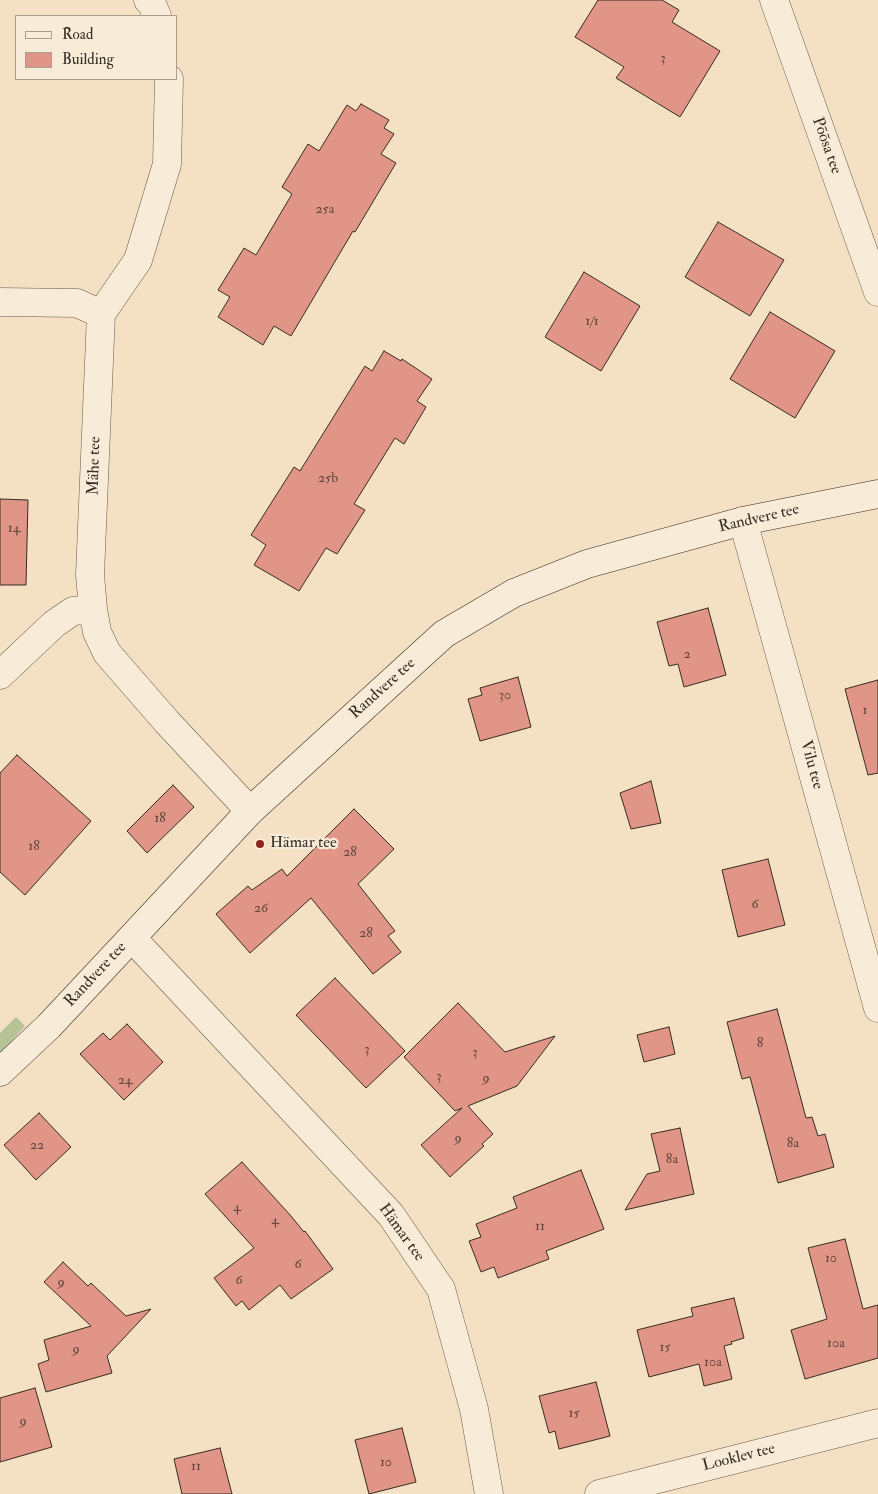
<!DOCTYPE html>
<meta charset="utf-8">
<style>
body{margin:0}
#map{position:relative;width:878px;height:1494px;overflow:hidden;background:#f4e0c2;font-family:"IM FELL Double Pica",serif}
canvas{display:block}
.legend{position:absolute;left:15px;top:15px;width:162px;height:65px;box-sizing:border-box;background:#f8ebd7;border:1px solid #aa9f8f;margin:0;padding:6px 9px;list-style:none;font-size:15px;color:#362c24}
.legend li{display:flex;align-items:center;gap:10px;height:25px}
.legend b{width:25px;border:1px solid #aa9f8f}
</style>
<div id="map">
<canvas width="878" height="1494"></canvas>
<ul class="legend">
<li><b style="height:6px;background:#f8ebd7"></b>Road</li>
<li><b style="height:14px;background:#e09586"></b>Building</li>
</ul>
</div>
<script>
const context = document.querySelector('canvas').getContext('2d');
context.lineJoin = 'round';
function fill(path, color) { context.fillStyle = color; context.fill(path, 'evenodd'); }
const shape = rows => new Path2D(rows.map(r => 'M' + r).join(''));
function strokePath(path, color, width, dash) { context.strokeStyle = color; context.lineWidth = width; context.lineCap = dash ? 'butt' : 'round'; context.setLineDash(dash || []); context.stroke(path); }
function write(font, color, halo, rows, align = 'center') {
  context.font = font + ' "IM FELL Double Pica",serif'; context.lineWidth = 4.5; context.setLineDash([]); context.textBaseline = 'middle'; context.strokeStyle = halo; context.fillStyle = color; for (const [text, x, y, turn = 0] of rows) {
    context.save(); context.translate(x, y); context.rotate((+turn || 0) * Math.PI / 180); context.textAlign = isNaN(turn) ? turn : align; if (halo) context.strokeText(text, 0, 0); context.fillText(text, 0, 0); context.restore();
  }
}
const green = shape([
 [16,1017,25,1026,0,1053,0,1033]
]);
const building = shape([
 [598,0,662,0,679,10,672,22,720,51,680,117,616,78,624,67,575,37,598,0],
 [361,104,389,120,384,128,394,134,381,154,396,163,355,232,353,231,291,336,274,326,263,345,218,317,230,297,218,290,244,248,256,255,292,194,282,187,308,144,319,151,347,105,356,111,361,104],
 [718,222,784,260,750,316,685,277,718,222],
 [584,272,640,306,601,371,545,337,584,272],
 [770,312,835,351,795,418,730,379,770,312],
 [384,351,401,361,402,359,432,379,417,401,426,407,404,444,395,438,354,504,365,510,337,554,326,548,299,591,254,565,266,545,251,535,294,467,300,471,365,366,372,371,384,351],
 [0,499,28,500,26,585,0,585,0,499],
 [708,608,726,675,684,687,678,664,669,666,657,622,708,608],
 [518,677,531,727,480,741,468,699,482,695,480,688,518,677],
 [878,680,878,773,868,775,845,689,878,680],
 [17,755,91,821,25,895,0,872,0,773,17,755],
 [651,781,661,823,631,829,620,793,651,781],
 [173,785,194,807,147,853,127,831,173,785],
 [354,809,394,849,358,884,395,931,388,936,401,952,373,974,311,898,250,953,216,914,248,886,252,890,282,869,287,876,354,809],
 [768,859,785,925,738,937,722,870,768,859],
 [335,978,405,1051,366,1088,296,1015,335,978],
 [458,1003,505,1052,555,1036,517,1086,468,1106,493,1134,482,1144,484,1146,450,1177,421,1145,462,1108,455,1111,404,1057,458,1003],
 [777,1009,806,1118,812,1117,818,1136,825,1134,834,1167,778,1183,750,1077,742,1079,727,1022,777,1009],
 [127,1024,163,1062,124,1100,80,1054,103,1033,110,1040,127,1024],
 [669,1027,675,1054,644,1062,637,1035,669,1027],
 [39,1113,71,1147,36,1180,4,1145,39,1113],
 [680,1128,694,1194,625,1210,647,1174,660,1171,651,1134,680,1128],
 [242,1162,291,1216,304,1232,305,1231,333,1269,291,1299,280,1285,249,1310,242,1301,236,1306,214,1278,254,1248,205,1194,242,1162],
 [581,1170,604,1229,546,1251,549,1259,498,1278,494,1267,481,1272,469,1241,481,1237,476,1224,517,1208,513,1197,581,1170],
 [845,1239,863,1309,878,1305,878,1358,805,1379,791,1330,827,1319,808,1248,845,1239],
 [63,1262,88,1286,91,1283,126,1316,151,1309,107,1356,112,1373,46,1392,38,1364,49,1360,44,1340,91,1326,44,1282,63,1262],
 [734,1298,744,1338,731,1342,732,1344,724,1346,732,1379,704,1386,699,1364,649,1377,637,1330,693,1316,691,1308,734,1298],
 [596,1382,610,1436,559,1449,555,1431,549,1433,539,1396,596,1382],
 [35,1388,52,1447,0,1462,0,1398,35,1388],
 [402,1428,416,1482,369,1494,355,1440,402,1428],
 [220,1448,232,1494,182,1494,174,1459,220,1448]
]);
const minor = shape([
 [148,0,152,4,157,16],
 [774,0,878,292],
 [169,79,167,164,138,260,101,314,90,575,93,609,97,632,107,653,167,722,250,811],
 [0,302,77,303,101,314],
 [743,521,878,1008],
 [0,675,54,624,73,611,93,609],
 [132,938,391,1215,441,1289,474,1409,489,1494],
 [599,1494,878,1423]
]);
const secondary = shape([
 [0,1072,49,1026,250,811,444,634,514,593,587,564,743,521,878,494]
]);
const markers = [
 [260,844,5,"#8f2418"]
];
const numberNames = [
 ["3",663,59],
 ["25a",325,210],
 ["1/1",592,322],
 ["25b",328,479],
 ["14",14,529],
 ["2",687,655],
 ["30",505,696],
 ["1",865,711],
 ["18",160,819],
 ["18",34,847],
 ["28",350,853],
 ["6",755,905],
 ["26",261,909],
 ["28",366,934],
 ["8",760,1044],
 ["3",367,1050],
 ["3",475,1053],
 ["3",439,1077],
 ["9",486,1079],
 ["24",125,1081],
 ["9",458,1139],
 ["8a",793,1144],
 ["22",37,1146],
 ["8a",672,1160],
 ["4",237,1208],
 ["4",275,1221],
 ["11",540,1227],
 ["10",831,1259],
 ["6",298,1265],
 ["6",239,1281],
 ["9",61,1283],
 ["10a",836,1344],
 ["15",665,1348],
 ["9",76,1350],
 ["10a",713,1363],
 ["15",574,1414],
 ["9",23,1422],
 ["10",386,1463],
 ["11",196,1467]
];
const streetNames = [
 ["Põõsa tee",826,146,70],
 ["Mähe tee",95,466,-88],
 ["Randvere tee",759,519,-13],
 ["Randvere tee",383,689,-42],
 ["Vilu tee",811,765,75],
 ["Randvere tee",96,975,-47],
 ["Hämar tee",401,1233,54],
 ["Looklev tee",739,1458,-14]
];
const poiNames = [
 ["Hämar tee",270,844]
];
fill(green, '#b6c397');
fill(building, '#e09586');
strokePath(building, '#362c24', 1);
strokePath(minor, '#66594c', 29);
strokePath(secondary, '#362c24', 29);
strokePath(minor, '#f8ebd7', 28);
strokePath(secondary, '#f8ebd7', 28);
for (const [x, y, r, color] of markers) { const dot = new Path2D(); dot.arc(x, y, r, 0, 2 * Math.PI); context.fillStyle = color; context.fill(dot); strokePath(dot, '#f8ebd7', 2); }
write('14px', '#60463c', null, numberNames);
write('16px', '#362c24', '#f8ebd7', streetNames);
write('16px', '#362c24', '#f8ebd7', poiNames, 'left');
</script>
